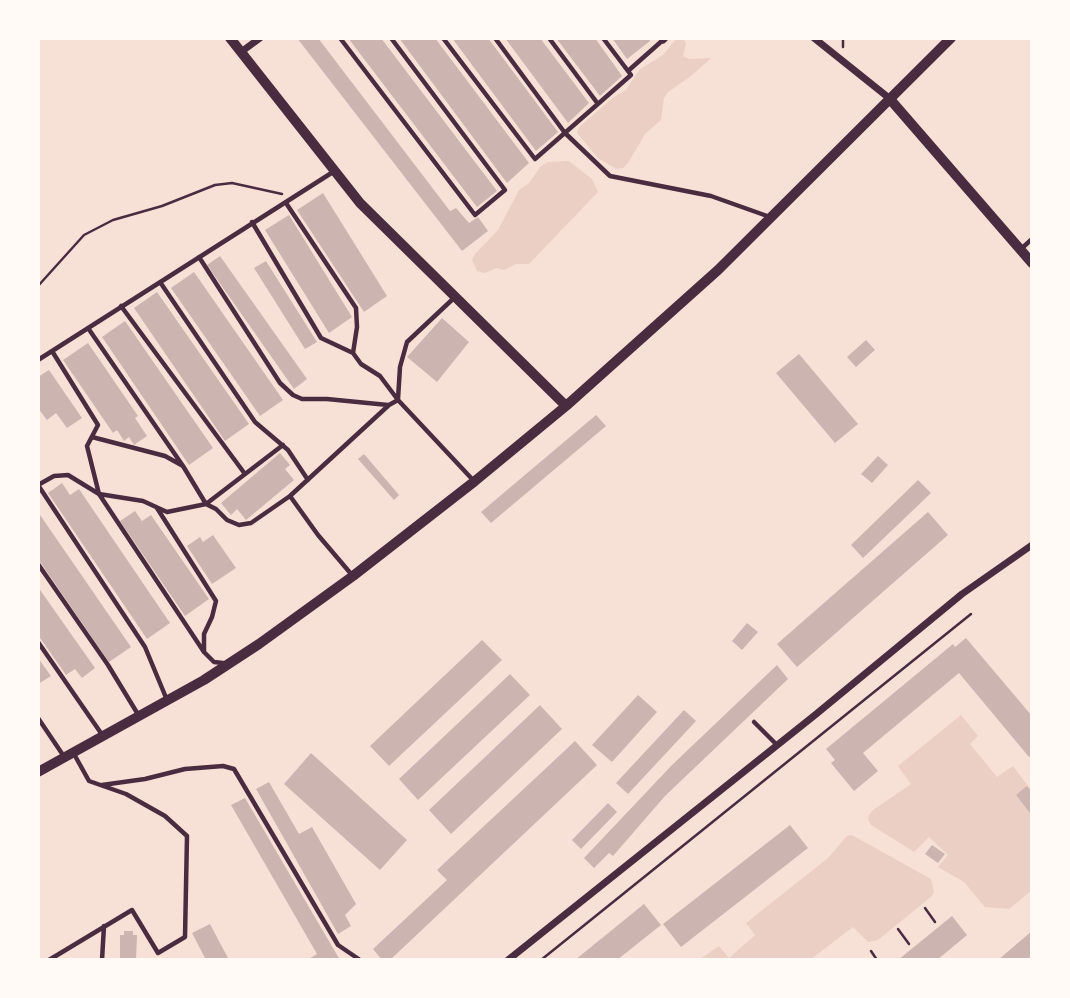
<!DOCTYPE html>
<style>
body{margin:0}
#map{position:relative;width:1070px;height:998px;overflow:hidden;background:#f7e1d7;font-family:"Work Sans",sans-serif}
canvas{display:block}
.frame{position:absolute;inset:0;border:40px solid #fffaf5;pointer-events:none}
</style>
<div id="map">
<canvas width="1070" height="998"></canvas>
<div class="frame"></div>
</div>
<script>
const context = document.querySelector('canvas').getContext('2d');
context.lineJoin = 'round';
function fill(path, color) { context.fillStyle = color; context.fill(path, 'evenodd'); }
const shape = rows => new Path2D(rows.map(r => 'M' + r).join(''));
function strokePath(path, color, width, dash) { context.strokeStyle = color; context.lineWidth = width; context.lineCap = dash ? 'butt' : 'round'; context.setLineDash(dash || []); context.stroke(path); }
const green = shape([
 [677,38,684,39,686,44,683,56,689,59,711,58,691,76,668,92,664,98,661,120,645,134,628,163,623,168,616,169,598,158,577,133,579,127,614,97,626,90,640,69,663,55],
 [569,161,592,179,598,192,529,264,516,264,504,270,497,268,484,273,477,271,472,260,475,254,498,230,519,190,529,183,541,166,548,162],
 [961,715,978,736,970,744,997,777,1013,766,1031,790,1031,891,1009,909,985,907,964,882,938,867,948,855,929,837,914,852,871,825,868,819,869,815,873,810,911,784,898,766],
 [852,835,931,879,934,891,932,896,878,940,868,942,853,927,811,959,700,959,719,946,729,958,755,935,746,923,828,858,847,836]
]);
const building = shape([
 [297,38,318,38,450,211,456,208,469,223,478,217,488,231,462,251],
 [348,38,381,38,497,191,477,207],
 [399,38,435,38,529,163,507,183],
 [452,38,488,38,558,132,536,151],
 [505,38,540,38,589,103,568,123],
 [556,38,595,38,622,76,600,96],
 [612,38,649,38,650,41,627,59],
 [323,193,387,296,364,312,297,210],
 [289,215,352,317,329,333,265,230],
 [220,256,307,379,294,389,207,265],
 [266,261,317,342,305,349,254,268],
 [194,272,283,400,260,416,171,288],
 [157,292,249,424,225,441,134,308],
 [442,318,469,342,437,382,407,357],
 [125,321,213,448,189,465,102,337],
 [866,340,875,350,856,367,847,357],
 [88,343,138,416,135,418,147,436,134,445,129,437,124,441,117,430,113,433,63,360],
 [799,354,858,424,835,443,776,373],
 [49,370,82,418,67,428,56,413,47,420,38,408,38,377],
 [596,415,606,426,491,523,481,512],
 [280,453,290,465,285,469,294,480,246,520,237,509,231,515,221,503],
 [364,454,399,495,394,500,358,459],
 [878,456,888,465,872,483,861,474],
 [918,480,931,493,863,558,851,545],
 [62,483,70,495,79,489,170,623,147,639,48,493],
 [135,511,142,521,151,515,209,599,185,616,120,521],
 [38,512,131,647,109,662,38,559],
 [928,512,948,535,797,667,777,644],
 [213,535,236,568,212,584,187,546,200,537,203,542],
 [38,587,95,668,82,678,75,669,66,675,38,635],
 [747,623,758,632,742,650,732,641],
 [966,638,1032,716,1032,755,1029,757,959,673,863,753,878,771,854,791,831,763,835,760,826,749,953,644,955,647],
 [482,640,502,660,389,766,370,746],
 [38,658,51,676,38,684],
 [777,665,788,679,665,796,613,856,609,853,594,868,584,858,672,765],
 [510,674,530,695,418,800,399,779],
 [638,695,657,712,612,762,592,745],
 [540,705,562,729,451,834,429,810],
 [684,710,696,721,628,794,616,783],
 [575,741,597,765,390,960,382,960,373,949,447,880,437,870],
 [311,753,407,840,380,870,284,784],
 [269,782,299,834,312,827,356,904,345,915,351,926,338,934,256,789],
 [1027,786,1032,792,1030,813,1016,795],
 [245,798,340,960,307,960,317,954,231,805],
 [608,803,617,812,581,849,572,840],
 [790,825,808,848,681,947,663,924],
 [932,845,945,854,938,863,925,854],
 [644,904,661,925,617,960,575,960],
 [952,916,967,935,937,960,898,960],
 [210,924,229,960,206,960,192,933],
 [124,931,133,931,133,935,137,935,136,960,120,960,120,935,124,935],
 [1032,931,1032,960,998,960]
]);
const path = shape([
 [843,47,843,38],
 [38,286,84,235,113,220,162,206,215,185,232,183,282,194],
 [925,908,935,922],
 [898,929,909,944],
 [871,951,877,960],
 [541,960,971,614]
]);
const service = shape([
 [340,38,475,215,505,190,391,38],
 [443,38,535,159,631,75,628,71,663,40,661,39],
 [495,38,565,133,610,176,711,196,770,217],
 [549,38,598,104],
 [603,38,628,71],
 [286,203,356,308,357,327,353,353],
 [252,222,321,338,353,353,361,364,380,376,398,400],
 [1021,249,1032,239],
 [199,257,280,383,293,395,302,399,327,399,388,405],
 [160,282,255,422,288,450,308,480],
 [121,306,245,474],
 [88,328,183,466],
 [52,351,98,425,87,446,99,494,204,652,214,662,223,663],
 [38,360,333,172],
 [398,399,400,367,407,342,455,297],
 [92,437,165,456,183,466,206,504,283,445],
 [157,508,216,601,212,617,204,634,204,652],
 [38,564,108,665,139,716],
 [352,575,318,535,290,496,389,405,398,400,473,480],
 [38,642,103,736],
 [167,700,145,647,38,485,54,476,68,475,99,494,143,501,167,512,206,504,216,509,227,520,239,525,251,523,290,496],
 [38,718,65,758],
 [754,722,777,745],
 [102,785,145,779,185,769,223,766,234,769,338,945,360,960],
 [49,960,132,910,158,953,185,937,187,836,165,816,126,794,89,781,74,754],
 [102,960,104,926]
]);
const minor = shape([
 [814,38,889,98],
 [663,40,665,38],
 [241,52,260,38],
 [508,960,815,715,962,594,1032,545]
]);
const tertiary = shape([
 [230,38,360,203,566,406],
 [889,98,1032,263],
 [38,772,204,680,259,644,353,576,475,481,566,406,718,270,951,38]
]);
fill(green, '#ebcfc5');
fill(building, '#ccb4b1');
strokePath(path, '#4a2c40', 2.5);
strokePath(service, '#4a2c40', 4.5);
strokePath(minor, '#4a2c40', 7);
strokePath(tertiary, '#4a2c40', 10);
</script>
